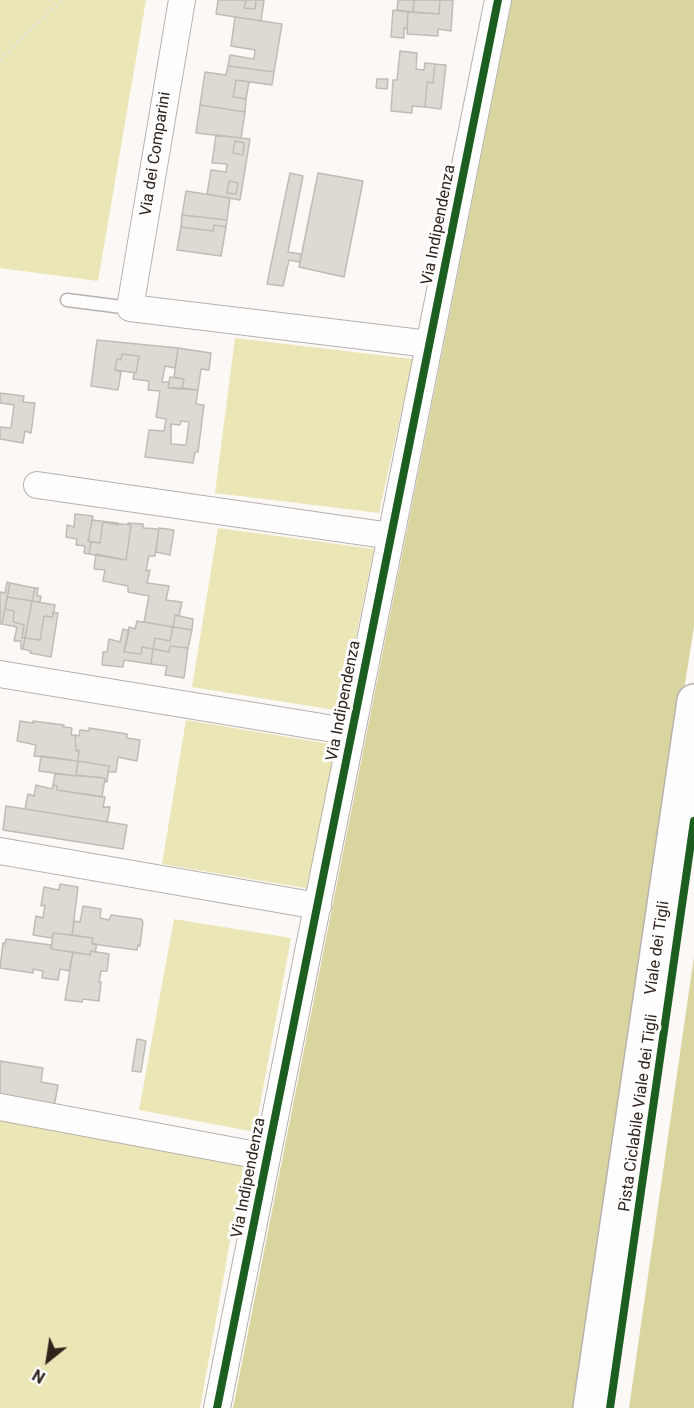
<!DOCTYPE html>
<style>
body{margin:0}
#map{position:relative;width:694px;height:1408px;overflow:hidden;background:#fbf8f6;font-family:Roboto,sans-serif}
canvas{display:block}
.north{position:absolute;left:18px;top:1330px;width:60px;height:60px;-webkit-text-stroke:4px #fff;paint-order:stroke;rotate:210deg;font-size:16px;font-weight:700;line-height:24px;text-align:center;color:#2f231b}
.north::after{content:'';display:block;margin:auto;width:21px;height:27px;background:#2f231b;clip-path:polygon(50% 0,100% 100%,50% 72%,0 100%)}
</style>
<div id="map">
<canvas width="694" height="1408"></canvas>
<div class="north">N</div>
</div>
<script>
const context = document.querySelector('canvas').getContext('2d');
context.lineJoin = 'round';
function fill(path, color) { context.fillStyle = color; context.fill(path, 'evenodd'); }
const shape = rows => new Path2D(rows.map(r => 'M' + r).join(''));
function strokePath(path, color, width, dash) { context.strokeStyle = color; context.lineWidth = width; context.lineCap = dash ? 'butt' : 'round'; context.setLineDash(dash || []); context.stroke(path); }
function write(font, color, halo, rows, align = 'center') {
  context.font = font + ' Roboto,sans-serif'; context.lineWidth = 6; context.setLineDash([]); context.textBaseline = 'middle'; context.strokeStyle = halo; context.fillStyle = color; for (const [text, x, y, turn = 0] of rows) {
    context.save(); context.translate(x, y); context.rotate((+turn || 0) * Math.PI / 180); context.textAlign = isNaN(turn) ? turn : align; if (halo) context.strokeText(text, 0, 0); context.fillText(text, 0, 0); context.restore();
  }
}
const green = shape([
 [0,0,146,0,98,281,0,268],
 [235,338,413,359,379,513,215,493],
 [218,528,374,549,341,711,192,687],
 [186,720,336,745,311,889,162,864],
 [174,919,291,938,255,1132,139,1110],
 [0,1119,244,1164,200,1408,0,1408]
]);
const forest = shape([
 [512,0,694,0,694,626,573,1408,233,1408],
 [694,956,694,1408,629,1408]
]);
const building = shape([
 [218,0,246,0,244,8,255,9,256,0,264,0,261,21,216,14,218,0],
 [246,0,256,0,255,9,244,8,246,0],
 [398,0,414,0,413,12,397,10,398,0],
 [414,0,440,0,439,14,413,12,414,0],
 [440,0,453,0,451,31,438,29,438,36,407,34,408,12,439,14,440,0],
 [393,10,408,12,407,29,404,28,404,38,391,37,393,10],
 [235,17,282,24,274,72,228,66,230,55,254,59,255,50,231,46,235,17],
 [400,51,417,53,416,69,424,70,425,63,435,64,433,83,427,82,425,107,412,106,412,113,391,111,393,80,397,80,400,51],
 [435,64,446,65,441,109,425,107,427,82,433,83,435,64],
 [228,66,274,72,272,85,236,80,233,97,246,99,245,112,200,105,205,72,226,75,228,66],
 [377,79,388,79,387,89,376,88,377,79],
 [236,80,249,82,246,99,233,97,236,80],
 [200,105,245,112,241,138,196,133,200,105],
 [216,135,250,139,240,200,207,194,211,170,226,172,227,164,212,163,216,135],
 [235,141,244,143,243,155,233,153,235,141],
 [229,181,238,183,236,194,227,193,229,181],
 [235,141,244,143,243,155,233,153,235,141],
 [290,173,303,176,288,252,301,254,300,262,289,260,283,286,267,284,290,173],
 [318,173,363,181,344,277,299,267,318,173],
 [229,181,238,183,236,194,227,193,229,181],
 [186,191,230,198,227,220,182,215,186,191],
 [182,215,227,220,226,227,214,225,213,231,181,227,182,215],
 [214,225,226,227,221,256,177,250,181,227,213,231,214,225],
 [97,340,178,348,175,368,165,366,162,382,169,382,168,388,198,390,196,404,204,405,198,452,195,452,193,463,145,457,149,430,164,431,166,419,156,417,160,391,148,390,149,381,133,379,134,373,136,373,139,356,122,354,121,360,117,359,115,370,121,372,118,390,91,386,97,340],
 [181,421,189,422,186,445,171,444,171,424,180,425,181,421],
 [178,348,211,353,209,370,201,369,198,390,182,388,184,379,174,377,178,348],
 [122,354,139,356,136,373,115,370,117,359,121,360,122,354],
 [170,377,184,379,182,388,168,388,170,377],
 [0,393,24,396,23,402,35,403,31,433,25,431,23,443,0,439,0,427,11,428,14,405,0,403,0,393],
 [75,514,93,516,88,541,91,542,89,554,84,553,85,546,76,545,77,539,66,537,67,525,74,527,75,514],
 [92,520,118,523,118,525,103,522,100,543,88,541,92,520],
 [103,522,131,525,126,560,89,554,91,542,100,543,103,522],
 [128,523,143,524,143,528,159,529,155,556,149,556,146,571,150,570,147,583,169,586,166,600,182,602,179,616,175,615,173,627,144,622,149,596,128,592,128,586,103,581,105,570,94,569,96,554,126,560,131,525,128,525,128,523],
 [159,528,174,530,170,555,156,552,159,528],
 [7,582,10,583,2,624,0,624,0,592,5,593,7,582],
 [10,583,35,588,32,601,7,597,10,583],
 [35,588,38,588,37,596,41,596,40,602,32,601,35,588],
 [7,597,32,601,25,638,22,638,24,625,13,622,14,611,5,609,7,597],
 [32,601,55,605,53,617,44,616,40,640,25,638,32,601],
 [5,609,14,611,13,622,24,625,22,638,25,638,23,649,21,649,21,641,14,641,17,627,2,624,5,609],
 [53,612,58,613,51,657,30,653,31,651,23,649,25,638,40,640,44,616,53,617,53,612],
 [175,615,193,619,192,630,173,627,175,615],
 [137,621,173,627,170,641,155,638,153,649,142,647,141,654,124,652,129,627,135,629,137,621],
 [173,627,192,630,188,648,170,646,169,652,153,649,155,638,170,641,173,627],
 [123,629,129,631,124,652,141,654,142,647,153,649,151,664,124,660,123,667,102,665,103,652,107,652,109,639,120,642,123,629],
 [170,646,188,648,184,678,165,675,167,666,151,664,153,649,169,652,170,646],
 [20,721,33,723,33,721,64,725,63,727,72,728,71,735,75,735,76,751,79,750,78,761,34,756,36,745,17,741,20,721],
 [89,728,127,734,127,738,140,740,137,761,118,757,116,772,108,772,109,766,78,761,79,750,76,751,75,735,79,736,80,730,89,731,89,728],
 [41,756,78,761,76,776,39,771,41,756],
 [78,761,109,766,107,782,105,782,105,778,76,775,78,761],
 [55,774,105,778,102,797,57,790,57,786,53,785,55,774],
 [36,785,52,789,53,785,57,786,57,790,105,797,103,807,110,807,107,822,25,809,28,794,34,796,36,785],
 [6,806,127,825,123,849,3,830,6,806],
 [60,884,78,887,72,935,53,933,52,938,33,935,36,916,43,918,45,905,41,906,44,887,59,890,60,884],
 [83,906,101,909,100,918,109,920,111,915,141,919,143,922,140,946,138,945,137,950,92,944,93,938,72,935,74,921,80,922,83,906],
 [53,933,93,938,92,944,97,944,95,952,91,951,90,955,51,949,53,933],
 [6,939,51,945,51,949,73,952,69,971,60,969,58,980,42,978,43,971,33,969,33,973,0,968,3,943,5,944,6,939],
 [91,951,109,954,107,971,101,971,99,982,101,982,99,1001,83,999,82,1002,65,1000,73,952,90,955,91,951],
 [137,1039,146,1041,141,1072,132,1071,137,1039],
 [0,1061,43,1068,41,1082,58,1085,54,1107,0,1099,0,1061]
]);
const path = shape([
 [0,60,61,0]
]);
const lane = shape([
 [67,300,130,308]
]);
const street = shape([
 [182,0,130,308,429,344],
 [37,485,391,536],
 [0,674,352,732],
 [0,851,318,906],
 [0,1107,267,1157],
 [217,1408,498,0]
]);
const secondary = shape([
 [590,1408,694,701]
]);
const cycleway = shape([
 [217,1408,498,0],
 [610,1408,694,821]
]);
const streetNames = [
 ["Via dei Comparini",156,154,-81],
 ["Via Indipendenza",439,225,-79],
 ["Via Indipendenza",344,701,-79],
 ["Viale dei Tigli",658,948,-82],
 ["Pista Ciclabile Viale dei Tigli",639,1113,-82],
 ["Via Indipendenza",249,1178,-79]
];
fill(green, '#ebe6b5');
fill(forest, '#d9d59f');
fill(building, '#ded9d3');
strokePath(building, '#c0bcb5', 1.5);
strokePath(lane, '#b8b1ad', 15);
strokePath(street, '#b8b1ad', 28);
strokePath(secondary, '#b8b1ad', 36);
strokePath(path, '#e2e1e0', 4, [1.5, 4.5]);
strokePath(lane, '#fefefe', 12);
strokePath(street, '#fefefe', 26);
strokePath(secondary, '#fefefe', 33);
strokePath(cycleway, '#1b5e20', 8);
write('16px', '#2f231b', '#fff', streetNames);
</script>
